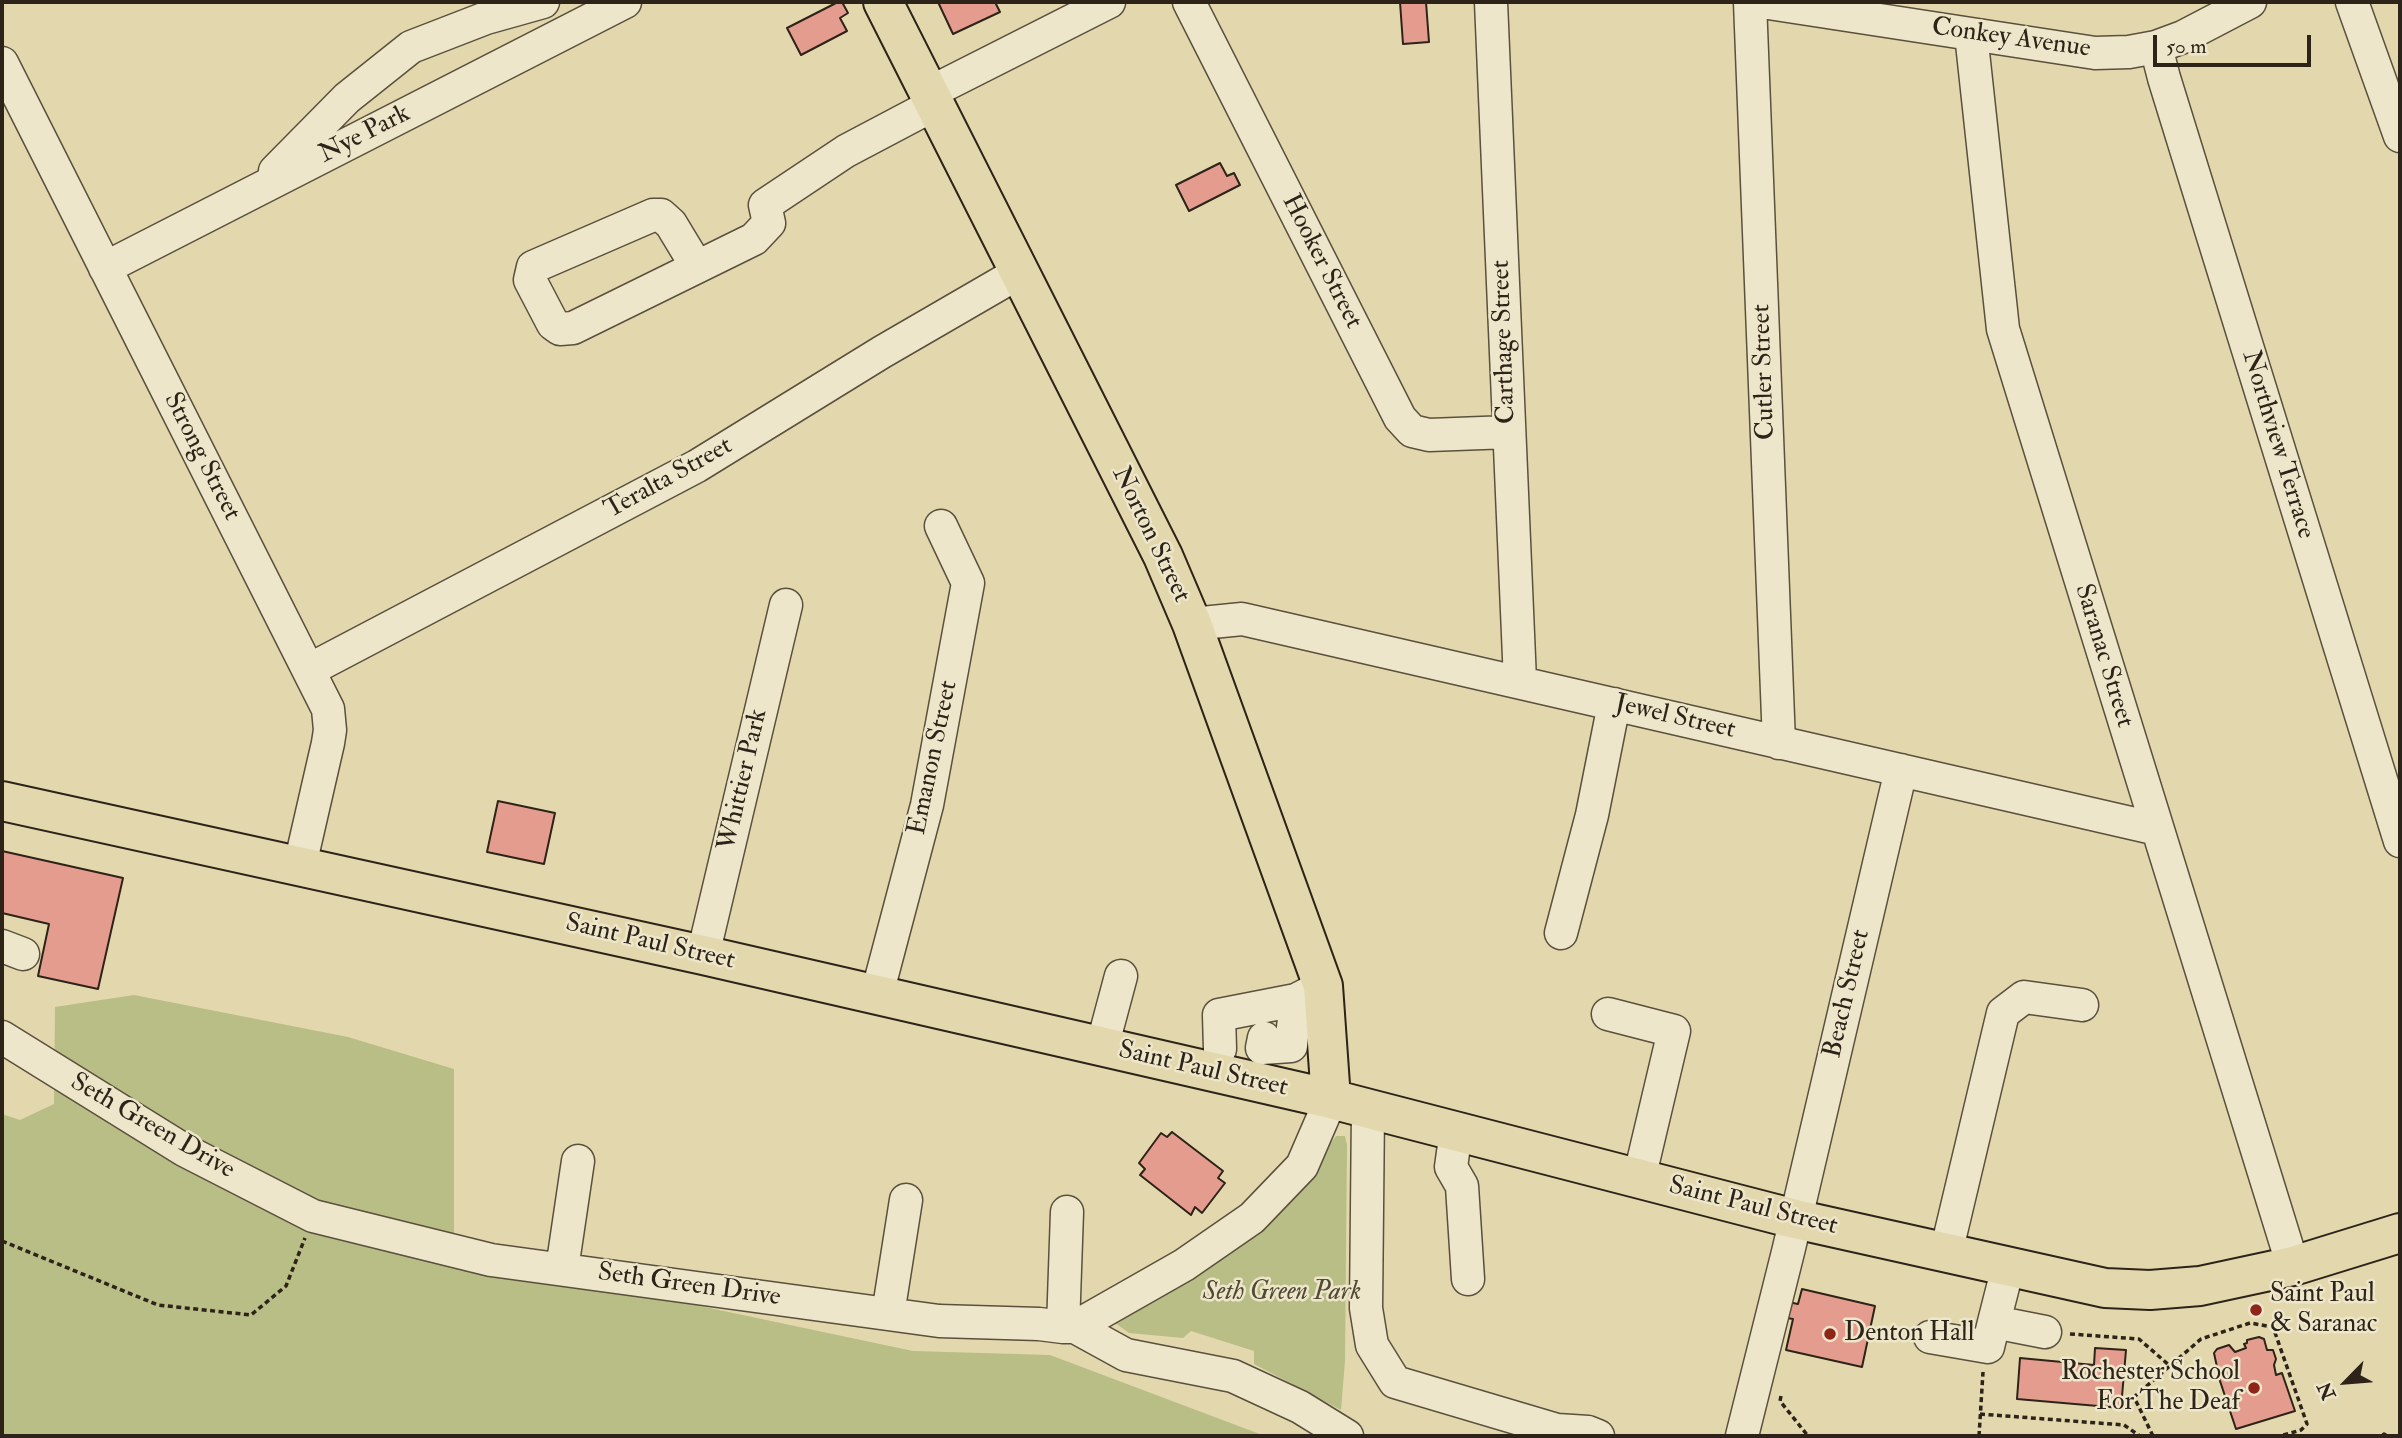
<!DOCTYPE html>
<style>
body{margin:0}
#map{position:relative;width:2402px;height:1438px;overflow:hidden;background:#e3d8ad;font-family:"IM FELL Double Pica",serif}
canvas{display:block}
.frame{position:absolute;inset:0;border:4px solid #2d2318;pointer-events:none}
.north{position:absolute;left:2311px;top:1347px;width:70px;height:70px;-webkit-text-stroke:5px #ede6ca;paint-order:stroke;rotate:245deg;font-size:19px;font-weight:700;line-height:28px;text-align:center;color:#2d2318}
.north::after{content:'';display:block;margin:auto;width:24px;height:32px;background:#2d2318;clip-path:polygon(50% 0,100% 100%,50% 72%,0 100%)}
.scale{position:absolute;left:2153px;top:35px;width:158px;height:32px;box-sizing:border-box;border:4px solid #2d2318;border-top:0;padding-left:9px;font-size:21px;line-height:24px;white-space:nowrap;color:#2d2318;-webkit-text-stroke:5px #ede6ca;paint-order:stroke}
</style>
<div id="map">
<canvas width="2402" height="1438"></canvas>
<div class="frame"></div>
<div class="north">N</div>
<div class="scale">50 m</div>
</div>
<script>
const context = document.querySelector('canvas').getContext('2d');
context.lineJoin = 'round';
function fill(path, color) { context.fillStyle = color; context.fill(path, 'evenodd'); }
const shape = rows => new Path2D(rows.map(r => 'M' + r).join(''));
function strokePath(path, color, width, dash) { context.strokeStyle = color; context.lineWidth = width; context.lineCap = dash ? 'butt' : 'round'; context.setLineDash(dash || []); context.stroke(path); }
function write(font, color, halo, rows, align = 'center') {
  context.font = font + ' "IM FELL Double Pica",serif'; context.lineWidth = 5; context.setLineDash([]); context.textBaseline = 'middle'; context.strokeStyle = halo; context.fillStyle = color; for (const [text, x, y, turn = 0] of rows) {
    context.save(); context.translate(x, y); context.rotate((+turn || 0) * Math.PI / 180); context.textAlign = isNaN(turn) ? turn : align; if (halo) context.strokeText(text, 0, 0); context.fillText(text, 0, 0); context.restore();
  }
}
const green = shape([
 [134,995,348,1037,454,1069,454,1254,913,1351,1050,1355,1265,1436,2,1436,2,1114,20,1120,54,1104,55,1007],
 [1336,1136,1345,1136,1347,1145,1345,1361,1341,1410,1254,1364,1254,1351,1191,1331,1183,1338,1129,1333,1111,1320,1179,1284,1215,1263,1257,1234,1293,1194]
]);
const building = shape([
 [838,2,842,2,848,13,840,18,847,31,801,55,787,28,838,2],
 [938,2,995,2,1000,12,953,34,938,2],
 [1400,2,1426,2,1429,42,1403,44,1400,2],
 [1220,163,1227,176,1234,173,1240,185,1189,211,1176,185,1220,163],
 [498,801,555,813,544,864,487,852,498,801],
 [2,851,123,878,98,989,38,976,49,924,2,913,2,851],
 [1172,1132,1223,1171,1218,1178,1225,1183,1202,1213,1195,1207,1191,1215,1140,1175,1145,1169,1139,1163,1161,1133,1167,1137,1172,1132],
 [1802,1289,1875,1306,1862,1367,1786,1350,1793,1319,1787,1318,1774,1372,1767,1370,1783,1301,1798,1304,1802,1289],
 [2259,1337,2264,1339,2267,1350,2273,1350,2276,1359,2274,1365,2276,1375,2282,1373,2295,1411,2236,1429,2220,1381,2214,1353,2217,1349,2229,1345,2235,1352,2246,1348,2244,1344,2247,1343,2247,1340,2259,1337],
 [2095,1348,2126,1350,2121,1408,2017,1399,2020,1358,2094,1365,2095,1348]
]);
const path = shape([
 [2,1241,158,1305,251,1315,286,1286,305,1238],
 [2070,1334,2139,1339,2170,1366],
 [1781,1396,1780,1401,1808,1436],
 [1980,1414,2124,1425,2140,1436],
 [1979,1436,1983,1372],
 [2153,1436,2134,1397,2201,1339,2250,1323,2273,1327,2307,1424,2301,1430,2280,1436],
 [2382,1436,2384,1434,2389,1436]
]);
const minor = shape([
 [1189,2,1400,418,1412,431,1429,435,1509,432],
 [1491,2,1520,681],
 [1750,2,1779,743],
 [1762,2,2095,53,2129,52,2156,47,2183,37,2250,2],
 [2352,2,2400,136],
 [1971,34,2003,329,2293,1266],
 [2156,47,2164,78,2400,841],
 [2,63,328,709,330,730,328,743,300,865],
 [929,93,1109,2],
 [275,171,347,98,411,47,486,18,543,2],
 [697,267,671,224,661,215,653,215,533,267,530,280,553,324,560,329,573,328,754,239,769,223,765,205,846,151,935,104],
 [105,268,625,2],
 [1192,624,1242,619,2157,829],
 [309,670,697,466,882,352,1020,272],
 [1561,933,1592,815,1614,704],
 [2,946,23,954],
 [703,955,786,605],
 [877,994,927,805,968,583,941,526],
 [1608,1014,1674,1031,1639,1179],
 [2,1037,184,1150,313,1216,491,1260,939,1321,1039,1324,1063,1327,1075,1327,1184,1265,1252,1218,1302,1166,1331,1099],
 [1264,1038,1262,1048,1291,1046,1296,1000,1323,986],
 [1102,1047,1121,976],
 [1220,1049,1219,1015,1296,1000],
 [1368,1109,1366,1308,1372,1345,1395,1382,1557,1430,1588,1432,1598,1436],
 [1456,1131,1451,1167,1462,1186,1468,1279],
 [1946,1253,2003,1013,2024,997,2082,1005],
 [562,1269,578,1161],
 [888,1314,906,1200],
 [1994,1322,2008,1267],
 [1063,1327,1067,1212],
 [1075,1327,1126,1355,1233,1376,1300,1407,1347,1436],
 [1930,1337,1988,1347,1994,1322,2045,1332],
 [1742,1436,1789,1248,1901,770]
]);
const major = shape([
 [883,2,1163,556,1192,624,1323,986,1331,1099],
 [2,801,703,955,1331,1099,1795,1219,2105,1288,2150,1290,2200,1286,2293,1266,2400,1233]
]);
const markers = [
 [2256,1310,7,"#8f2418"],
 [1830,1334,7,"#8f2418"],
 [2254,1388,7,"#8f2418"]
];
const streetNames = [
 ["Conkey Avenue",2011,39,8],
 ["Nye Park",365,135,-27],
 ["Hooker Street",1321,262,63],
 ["Carthage Street",1505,342,-92],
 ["Cutler Street",1765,372,-92],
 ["Northview Terrace",2277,445,73],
 ["Strong Street",201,457,63],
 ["Teralta Street",669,479,-29],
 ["Norton Street",1150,535,64],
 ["Saranac Street",2103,656,73],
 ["Jewel Street",1675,718,13],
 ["Emanon Street",934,758,-78],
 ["Whittier Park",744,780,-77],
 ["Saint Paul Street",650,943,13],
 ["Beach Street",1848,994,-77],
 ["Saint Paul Street",1203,1070,13],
 ["Seth Green Drive",152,1127,30],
 ["Saint Paul Street",1753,1207,14],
 ["Seth Green Drive",689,1286,8]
];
const parkNames = [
 ["Seth Green Park",1282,1293]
];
const poiNames = [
 ["Saint Paul",2270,1295],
 ["& Saranac",2270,1325],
 ["Denton Hall",1844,1334],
 ["Rochester School",2240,1373,"right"],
 ["For The Deaf",2240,1403,"right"]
];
fill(green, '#b9bd86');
fill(building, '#e49c8f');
strokePath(building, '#2d2318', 2);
strokePath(minor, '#5a503d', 35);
strokePath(major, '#2d2318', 42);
strokePath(path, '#2d2318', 3.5, [5, 3.5]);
strokePath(minor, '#ede6ca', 32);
strokePath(major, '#e3d8ad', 38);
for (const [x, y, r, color] of markers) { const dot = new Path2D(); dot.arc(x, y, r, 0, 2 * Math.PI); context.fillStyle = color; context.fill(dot); strokePath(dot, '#ede6ca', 2.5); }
write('26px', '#2d2318', '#ede6ca', streetNames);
write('italic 26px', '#504a34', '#ede6ca', parkNames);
write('26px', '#2d2318', '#ede6ca', poiNames, 'left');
</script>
